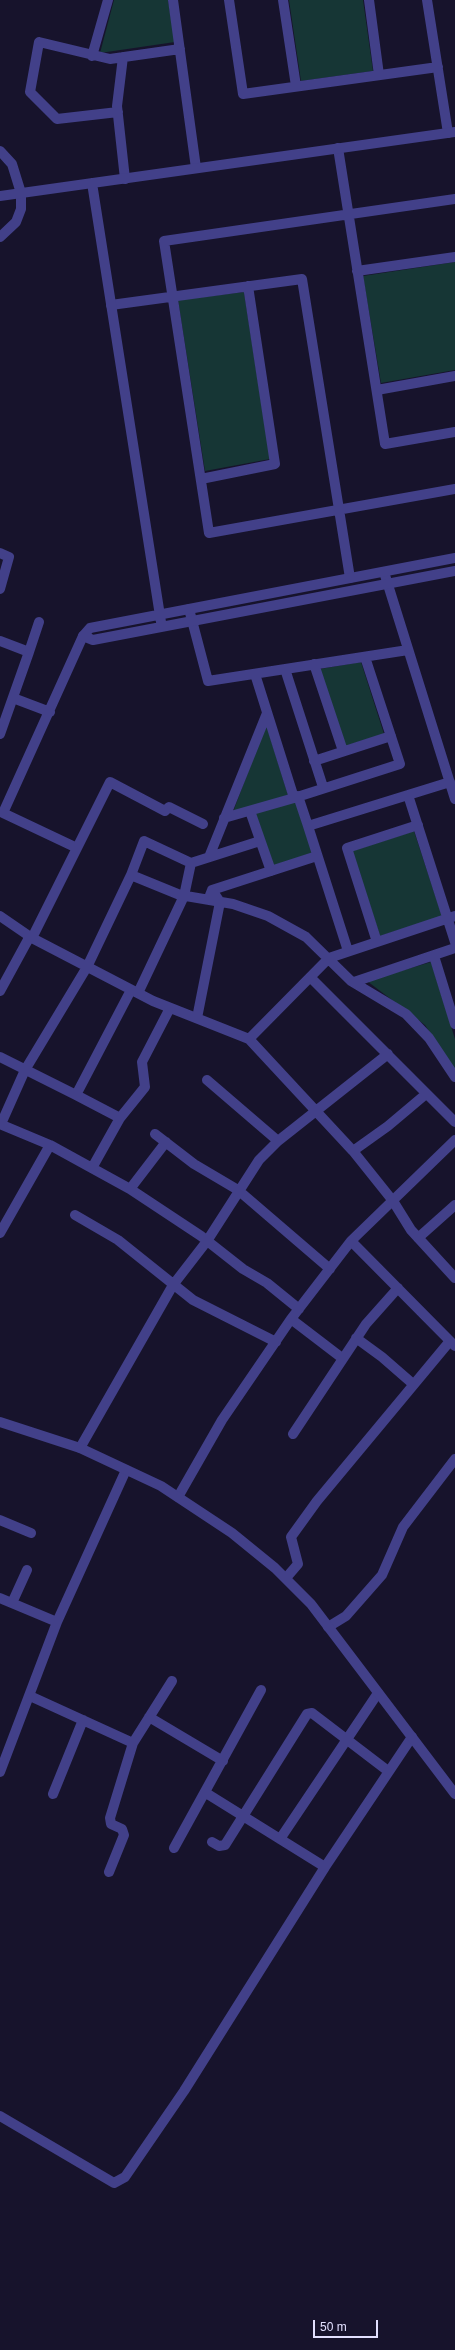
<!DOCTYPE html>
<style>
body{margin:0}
#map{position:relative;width:455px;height:2350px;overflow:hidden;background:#17132c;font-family:Arial,sans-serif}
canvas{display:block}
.scale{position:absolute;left:313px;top:2320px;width:65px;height:18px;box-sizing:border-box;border:2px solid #e2dffe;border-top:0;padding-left:5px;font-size:12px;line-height:14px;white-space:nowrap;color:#e2dffe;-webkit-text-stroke:3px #17132c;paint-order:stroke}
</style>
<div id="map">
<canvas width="455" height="2350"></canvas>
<div class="scale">50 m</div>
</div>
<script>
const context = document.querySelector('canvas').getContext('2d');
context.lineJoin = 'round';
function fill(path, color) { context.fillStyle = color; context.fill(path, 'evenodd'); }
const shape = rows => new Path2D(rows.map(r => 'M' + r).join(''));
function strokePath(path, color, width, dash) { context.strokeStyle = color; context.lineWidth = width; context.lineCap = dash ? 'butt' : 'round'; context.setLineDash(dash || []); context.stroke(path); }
const green = shape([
 [114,0,168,0,175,42,100,53],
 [289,0,363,0,373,71,301,81],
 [455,262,455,370,381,383,363,276],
 [244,292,270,459,205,471,178,300],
 [361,662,384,734,345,746,320,669],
 [266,724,288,795,233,812],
 [297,800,313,853,272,866,255,813],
 [414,831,442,916,380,936,352,851],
 [431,962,455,1039,455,1071,425,1025,367,981]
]);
const minor = shape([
 [173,0,196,168],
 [229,0,243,94,438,67],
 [283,0,296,86],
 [369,0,379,75],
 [427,0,448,133],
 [92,56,108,0],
 [123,57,117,106,125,179],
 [118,112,57,119,30,92,39,42,110,59,180,49],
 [338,148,385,444,455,432],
 [0,151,12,164,21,193,21,209,16,222,0,237],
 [455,199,164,241,209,533,455,489],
 [357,271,455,257],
 [111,305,302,279,350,578],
 [377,390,455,376],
 [201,479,275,464,248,286],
 [0,553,9,557,0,589],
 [384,572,455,799],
 [189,609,208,681,408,650],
 [83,636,3,813,77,848,32,938,153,1001,249,1039,329,958,455,916],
 [0,641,29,652,0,734],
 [29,652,39,622],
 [314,664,343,751],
 [285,669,323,787],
 [13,698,50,712],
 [314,761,391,736],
 [408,795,455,942],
 [298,796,308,826],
 [294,798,400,764,365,657],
 [250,811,271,871],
 [224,818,294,798,255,674],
 [77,848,110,782,165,811,169,807,203,824],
 [209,857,267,713],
 [131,875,144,841,191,863,260,841],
 [210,895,212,890,317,856],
 [0,916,32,938],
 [377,942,347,848,418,825],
 [348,951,308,826,450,782],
 [434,956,455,1024],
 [311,978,455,1122],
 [354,982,455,948],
 [0,991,30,936],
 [138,993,184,896,191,863],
 [197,1018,220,902,212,890],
 [249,1039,353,1151,393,1201,411,1230,455,1278],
 [0,1057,76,1095,131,990],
 [207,1080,278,1141],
 [76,1095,120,1118],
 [0,1124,50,1145,130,1189,166,1142],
 [1,1124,25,1070,87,967,131,875,180,895,233,904,268,916,306,937,351,981,406,1014,429,1038,455,1077],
 [155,1134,194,1164,238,1190,330,1269],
 [455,1140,351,1241,455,1346],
 [353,1151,388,1126,426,1094],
 [92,1168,120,1118,145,1087,142,1062,170,1008],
 [130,1189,201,1236,243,1269,267,1283,299,1309],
 [75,1215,118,1240,193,1300,276,1342],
 [0,1233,50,1145],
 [418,1238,455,1205],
 [291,1319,342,1358],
 [356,1338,382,1357,413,1384],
 [293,1434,366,1324,398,1288],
 [80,1448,173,1285,207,1241,259,1160,278,1141,388,1054],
 [178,1497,222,1420,291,1319,351,1241],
 [0,1520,31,1533],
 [286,1578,298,1564,291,1537,317,1501,450,1341],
 [0,1598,57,1622],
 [12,1603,27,1570],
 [328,1627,346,1616,382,1575,403,1527,455,1459],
 [30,1696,133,1743],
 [149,1717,223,1761],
 [0,1772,57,1622,126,1470],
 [206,1793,325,1867],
 [53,1794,83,1720],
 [280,1839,378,1693],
 [212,1842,219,1846,225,1845,307,1714,312,1713,388,1771],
 [174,1848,261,1690],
 [109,1872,124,1835,122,1829,111,1824,110,1818,133,1743,172,1681],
 [0,2116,114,2183,125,2177,184,2091,325,1867,412,1737]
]);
const tertiary = shape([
 [92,183,161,622],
 [0,196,455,132],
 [455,558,90,628,83,636,93,640,455,571],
 [0,1422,80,1448,161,1486,232,1533,275,1568,311,1604,455,1794]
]);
fill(green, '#163635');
strokePath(minor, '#424089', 10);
strokePath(tertiary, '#424089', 10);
</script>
